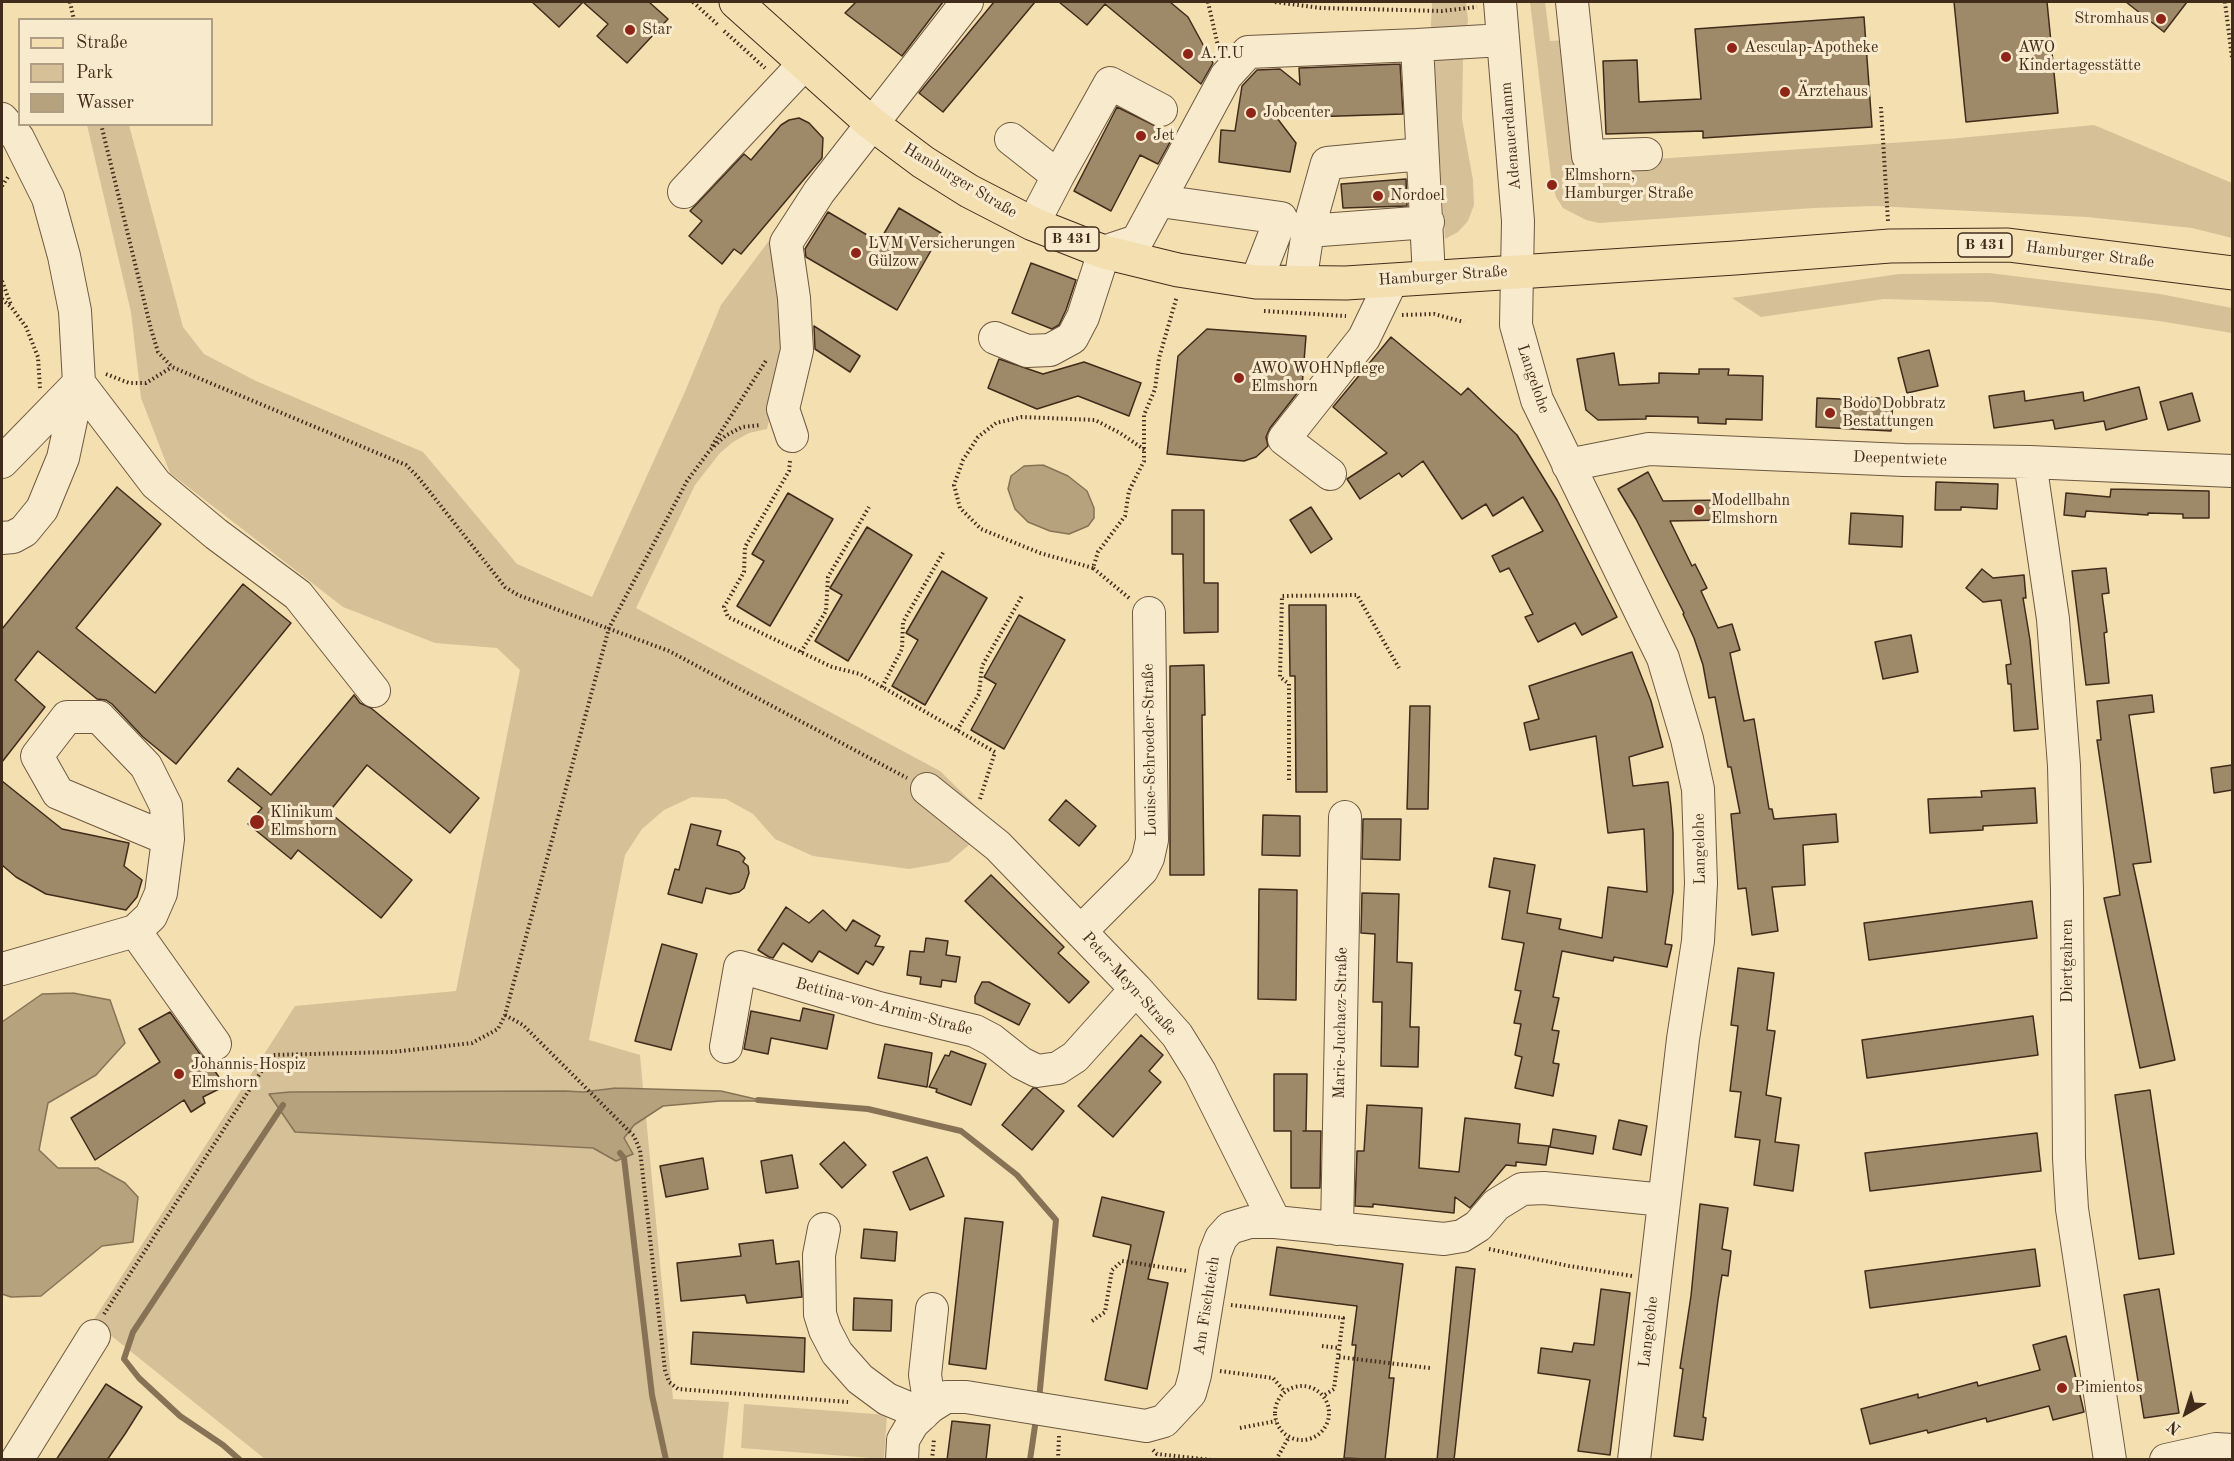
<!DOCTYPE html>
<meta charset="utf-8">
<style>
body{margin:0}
#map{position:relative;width:2234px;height:1461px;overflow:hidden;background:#f4dfb1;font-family:"Old Standard TT",serif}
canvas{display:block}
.frame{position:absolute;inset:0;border:3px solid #412b1b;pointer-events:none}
.legend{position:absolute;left:18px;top:18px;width:195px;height:108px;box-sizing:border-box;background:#f8eacc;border:2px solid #af9e85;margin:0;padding:8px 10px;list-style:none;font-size:18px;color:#412b1b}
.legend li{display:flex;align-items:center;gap:12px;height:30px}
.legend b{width:30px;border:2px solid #af9e85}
.north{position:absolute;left:2156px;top:1383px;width:60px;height:60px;-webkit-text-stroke:4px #f8eacc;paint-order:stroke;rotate:219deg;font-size:16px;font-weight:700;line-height:24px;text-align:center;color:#412b1b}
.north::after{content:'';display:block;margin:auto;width:21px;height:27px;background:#412b1b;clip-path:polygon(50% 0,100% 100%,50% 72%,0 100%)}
</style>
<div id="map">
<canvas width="2234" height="1461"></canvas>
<div class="frame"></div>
<ul class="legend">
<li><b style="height:8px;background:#f4dfb1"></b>Straße</li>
<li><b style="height:16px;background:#d6c098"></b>Park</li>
<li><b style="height:16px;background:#b7a27e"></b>Wasser</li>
</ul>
<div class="north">N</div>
</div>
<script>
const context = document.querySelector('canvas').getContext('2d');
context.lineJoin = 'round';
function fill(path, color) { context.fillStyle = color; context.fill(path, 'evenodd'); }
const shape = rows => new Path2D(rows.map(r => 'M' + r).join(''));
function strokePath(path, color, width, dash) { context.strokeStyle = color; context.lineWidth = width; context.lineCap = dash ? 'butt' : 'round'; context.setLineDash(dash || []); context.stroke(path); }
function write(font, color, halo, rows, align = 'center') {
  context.font = font + ' "Old Standard TT",serif'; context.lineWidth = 6; context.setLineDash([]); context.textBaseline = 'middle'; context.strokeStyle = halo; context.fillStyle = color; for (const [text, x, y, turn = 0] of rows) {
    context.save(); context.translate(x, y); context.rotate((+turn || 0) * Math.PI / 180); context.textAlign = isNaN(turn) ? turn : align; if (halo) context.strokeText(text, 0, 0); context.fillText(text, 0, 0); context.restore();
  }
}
const green = shape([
 [1432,2,1466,2,1468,20,1463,60,1462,119,1473,180,1474,205,1468,221,1458,232,1445,239,1431,24],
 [1530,2,1545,2,1550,41,1567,40,1582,164,1949,139,2094,125,2232,183,2232,238,2192,228,2087,217,1875,206,1813,208,1599,223,1586,220,1563,208,1556,197,1551,177],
 [87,125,129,125,183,327,204,354,256,381,423,452,517,564,592,597,684,394,721,305,771,238,783,295,786,347,767,429,749,433,733,442,720,453,695,485,636,608,940,771,989,819,977,838,949,862,909,869,813,856,775,839,753,814,726,799,692,797,664,810,642,829,625,855,589,1040,640,1055,643,1088,616,1088,583,1092,565,1091,593,1148,616,1161,624,1138,634,1125,646,1117,673,1399,729,1402,723,1459,265,1459,109,1334,57,1377,295,1006,456,991,520,670,497,648,435,643,343,607,170,473,141,398,131,312],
 [1989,273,2160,294,2232,308,2232,333,2159,321,1992,302,1884,299,1761,317,1732,298,1899,274],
 [744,1404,887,1415,884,1459,741,1448]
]);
const water = shape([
 [1043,465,1068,476,1087,491,1094,508,1094,518,1088,526,1069,534,1050,531,1028,522,1015,509,1008,489,1011,476,1024,466,1043,465],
 [73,993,110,1000,125,1043,96,1075,48,1103,39,1150,58,1168,98,1168,125,1183,138,1197,133,1242,102,1246,41,1296,11,1297,2,1294,2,1022,42,994,73,993],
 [616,1088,721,1091,764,1101,720,1101,663,1106,634,1125,624,1138,633,1154,616,1161,593,1148,295,1132,269,1094,290,1092,565,1091,583,1092,616,1088]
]);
const stream = shape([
 [758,1100,868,1109,961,1131,1017,1175,1056,1220,1039,1400],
 [620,1153,624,1158,652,1395,666,1460],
 [240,1460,223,1445,180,1416,139,1378,124,1359,133,1332,283,1105],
 [1030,1460,1036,1419]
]);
const building = shape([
 [532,2,649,2,668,19,627,63,597,36,608,24,583,2,559,27,532,2],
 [856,2,943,2,902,56,845,13,856,2],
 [994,2,1035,2,943,112,919,93,994,2],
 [1059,2,1170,2,1188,17,1213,63,1201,84,1105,4,1087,25,1059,2],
 [1954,2,2047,2,2058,113,1966,122,1954,2],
 [2126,2,2187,2,2164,32,2126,2],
 [1864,17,1872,127,1703,138,1703,131,1606,134,1603,61,1637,60,1639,102,1701,99,1695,29,1864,17],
 [1400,64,1403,114,1277,118,1296,143,1290,172,1219,162,1221,130,1235,131,1242,86,1257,70,1280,69,1300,85,1299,68,1400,64],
 [1117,107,1174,135,1158,164,1140,155,1111,211,1074,191,1117,107],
 [799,118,809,123,823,138,822,158,741,254,734,249,722,264,689,236,702,221,690,211,744,154,751,160,781,125,789,120,799,118],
 [1406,179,1407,206,1343,208,1341,184,1406,179],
 [899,208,941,233,897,310,806,257,805,249,828,212,879,242,899,208],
 [1031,263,1076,280,1066,310,1059,325,1052,329,1012,313,1031,263],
 [814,326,860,356,850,372,815,349,814,326],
 [1207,329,1306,336,1302,387,1270,428,1266,437,1268,446,1256,457,1244,461,1167,454,1178,356,1207,329],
 [1391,337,1461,395,1468,388,1517,435,1557,500,1617,617,1582,635,1575,623,1538,642,1525,617,1533,614,1509,568,1500,572,1492,556,1543,531,1523,497,1493,516,1486,504,1462,519,1423,461,1402,477,1399,473,1360,499,1347,479,1387,453,1333,407,1391,337],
 [1929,350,1938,386,1907,393,1898,358,1929,350],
 [1614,353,1619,385,1659,383,1659,373,1699,374,1699,369,1729,369,1728,375,1763,376,1762,420,1726,419,1726,424,1698,423,1698,417,1646,416,1646,419,1598,420,1586,410,1577,359,1614,353],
 [999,359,1043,374,1084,362,1141,383,1129,416,1078,396,1037,409,988,388,999,359],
 [2139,387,2147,419,2106,430,2104,421,2055,429,2053,420,1994,428,1989,396,2024,391,2025,401,2083,392,2084,401,2139,387],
 [2192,393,2200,421,2168,430,2160,402,2192,393],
 [1862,397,1893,399,1891,431,1816,427,1817,398,1862,400,1862,397],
 [1648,472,1663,501,1723,500,1724,520,1670,521,1692,566,1695,564,1707,588,1701,591,1718,628,1732,624,1740,650,1730,653,1744,721,1754,719,1769,809,1772,809,1774,819,1836,814,1838,842,1803,845,1805,885,1772,887,1778,931,1752,935,1746,888,1738,889,1731,814,1740,813,1731,767,1728,767,1715,697,1709,698,1703,665,1694,638,1683,614,1684,613,1636,519,1618,489,1648,472],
 [1936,482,1998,484,1997,509,1961,507,1961,510,1935,510,1936,482],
 [117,487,161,524,76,628,155,693,243,584,291,623,176,764,143,737,112,704,106,700,97,699,38,651,15,680,45,707,2,762,2,629,117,487],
 [2111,489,2209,491,2209,518,2183,518,2183,514,2148,513,2148,515,2086,511,2085,517,2064,515,2066,493,2110,497,2111,489],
 [788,493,833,519,770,626,737,606,764,561,752,554,788,493],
 [1311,507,1332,539,1311,553,1290,520,1311,507],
 [1172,510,1204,510,1204,583,1218,583,1218,632,1184,633,1183,554,1172,554,1172,510],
 [1851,513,1903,516,1902,547,1849,544,1851,513],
 [867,527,912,555,848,661,815,641,842,595,830,588,867,527],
 [2106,568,2109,593,2102,594,2107,632,2104,633,2109,683,2086,685,2072,571,2106,568],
 [1982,569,1993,578,2024,575,2026,598,2023,598,2030,640,2038,729,2014,731,2011,684,2008,684,2006,665,2011,664,2001,600,1983,602,1966,588,1982,569],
 [942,571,987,598,925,705,892,686,918,640,906,633,942,571],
 [1289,605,1326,605,1327,792,1296,792,1295,676,1290,676,1289,605],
 [1019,615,1065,640,1004,749,971,730,996,684,984,677,1019,615],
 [1911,635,1918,672,1883,679,1875,642,1911,635],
 [1632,652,1651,701,1663,747,1629,757,1633,786,1668,782,1671,807,1673,832,1673,892,1665,944,1672,945,1667,967,1614,957,1613,961,1562,951,1553,997,1559,998,1552,1030,1559,1031,1553,1063,1559,1064,1553,1096,1515,1088,1522,1057,1515,1055,1521,1024,1514,1023,1521,991,1515,990,1524,943,1502,939,1510,891,1489,887,1494,858,1535,865,1527,913,1561,919,1559,929,1602,938,1608,887,1647,892,1644,829,1608,833,1596,736,1530,750,1524,723,1539,719,1529,686,1632,652],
 [1204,665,1205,715,1202,715,1204,875,1170,875,1170,666,1204,665],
 [354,695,360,703,371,708,479,798,450,833,367,765,329,812,412,880,381,918,298,850,291,859,248,824,262,808,228,781,238,768,271,795,354,695],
 [2152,695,2154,712,2129,715,2151,862,2133,864,2175,1060,2140,1068,2104,898,2120,895,2097,740,2101,740,2097,701,2152,695],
 [1410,706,1430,706,1428,809,1407,809,1410,706],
 [2232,765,2232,790,2214,793,2211,768,2232,765],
 [2,781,62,829,129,843,124,866,142,880,137,897,126,910,46,894,16,877,2,865,2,781],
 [2035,788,2037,823,1983,826,1983,830,1930,833,1928,799,1982,797,1981,791,2035,788],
 [1066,800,1096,826,1079,846,1049,820,1066,800],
 [1263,815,1300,816,1300,856,1262,855,1263,815],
 [1363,819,1401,819,1400,860,1362,859,1363,819],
 [691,824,721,831,717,845,739,852,745,858,743,862,748,866,749,873,744,888,739,892,730,894,706,888,702,903,668,894,675,869,679,870,691,824],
 [991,875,1064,947,1058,953,1089,982,1069,1003,965,901,991,875],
 [1259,889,1297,890,1296,1000,1258,999,1259,889],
 [1362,893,1399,894,1397,962,1412,963,1410,1027,1419,1027,1418,1067,1381,1066,1382,1002,1373,1002,1375,934,1361,933,1362,893],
 [2032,901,2037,938,1869,960,1864,923,2032,901],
 [786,907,809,923,823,910,846,931,853,920,880,936,875,946,884,947,873,965,866,961,858,974,819,951,812,962,783,943,773,958,769,957,758,950,786,907],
 [926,938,948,941,946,955,960,957,956,982,942,980,941,987,920,984,921,977,907,975,910,951,924,952,926,938],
 [662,944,697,954,671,1050,635,1041,662,944],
 [1738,968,1774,973,1767,1030,1775,1031,1766,1095,1781,1098,1775,1142,1799,1145,1793,1191,1754,1185,1760,1140,1735,1137,1741,1092,1730,1091,1738,1026,1731,1025,1738,968],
 [982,982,989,982,1030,1004,1019,1025,975,1003,975,996,982,982],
 [803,1008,834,1015,827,1049,771,1038,768,1054,744,1049,751,1011,800,1021,803,1008],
 [170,1012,200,1054,208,1061,225,1086,203,1097,205,1103,191,1112,184,1100,95,1160,71,1118,160,1062,139,1029,170,1012],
 [2033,1016,2038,1055,1867,1078,1862,1040,2033,1016],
 [1141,1035,1163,1055,1149,1071,1161,1082,1113,1137,1078,1106,1141,1035],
 [885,1044,932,1053,927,1087,878,1078,885,1044],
 [951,1051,986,1064,971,1105,936,1092,937,1089,929,1087,945,1055,949,1056,951,1051],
 [1274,1074,1307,1074,1306,1131,1303,1131,1321,1131,1320,1188,1291,1188,1291,1131,1274,1131,1274,1074],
 [1033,1088,1036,1088,1064,1111,1032,1150,1002,1125,1033,1088],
 [2150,1090,2174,1254,2139,1259,2115,1095,2150,1090],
 [1367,1105,1422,1108,1419,1168,1459,1172,1465,1118,1520,1124,1518,1143,1549,1146,1546,1165,1516,1162,1516,1166,1506,1165,1470,1208,1455,1197,1454,1213,1373,1204,1373,1207,1355,1206,1357,1151,1364,1151,1367,1105],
 [1619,1120,1647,1126,1641,1155,1613,1149,1619,1120],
 [1553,1129,1596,1136,1593,1154,1550,1147,1553,1129],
 [2037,1133,2041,1171,1870,1191,1865,1153,2037,1133],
 [844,1142,866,1165,842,1188,820,1164,844,1142],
 [792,1155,798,1188,766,1193,761,1161,792,1155],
 [927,1157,944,1196,910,1210,893,1172,927,1157],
 [703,1158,708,1189,666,1197,660,1166,703,1158],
 [1102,1197,1164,1212,1148,1279,1168,1283,1147,1389,1105,1380,1131,1245,1093,1236,1102,1197],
 [1700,1204,1728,1208,1722,1249,1731,1251,1728,1276,1722,1275,1718,1300,1703,1417,1706,1418,1703,1440,1674,1436,1683,1369,1680,1368,1691,1296,1700,1204],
 [965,1218,1003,1222,986,1369,949,1364,965,1218],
 [864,1229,897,1232,895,1261,861,1258,864,1229],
 [773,1240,776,1264,799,1261,802,1297,747,1303,745,1295,681,1301,677,1263,741,1256,739,1244,773,1240],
 [1277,1247,1403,1264,1389,1378,1394,1378,1385,1460,1344,1458,1356,1345,1352,1345,1357,1306,1270,1295,1277,1247],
 [2035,1249,2040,1286,1870,1308,1865,1271,2035,1249],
 [1456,1267,1475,1269,1454,1460,1437,1460,1456,1267],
 [1601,1289,1630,1293,1610,1455,1578,1451,1590,1380,1538,1373,1541,1348,1572,1352,1574,1343,1594,1345,1601,1289],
 [2159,1289,2179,1413,2144,1418,2124,1295,2159,1289],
 [854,1298,892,1300,891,1331,853,1330,854,1298],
 [693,1332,805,1338,804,1372,691,1364,693,1332],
 [2066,1336,2084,1412,2053,1420,2049,1406,1987,1422,1986,1418,1928,1433,1927,1430,1870,1444,1861,1409,1918,1394,1918,1398,1977,1382,1978,1386,2040,1370,2033,1345,2066,1336],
 [106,1384,142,1407,125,1434,107,1460,56,1460,106,1384],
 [952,1421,990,1425,986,1460,947,1460,952,1421]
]);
const path = shape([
 [70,2,74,20],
 [693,2,719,26],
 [1208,2,1218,46],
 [1275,2,1321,8,1442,11,1477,7],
 [2225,2,2232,58],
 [724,31,765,68],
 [1881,107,1888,221],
 [101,124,151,329,158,352,172,367,406,465,418,477,505,587,518,595,669,651,907,778],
 [2,186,8,177],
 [2,281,11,305],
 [2,299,12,308,26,327,38,357,40,388],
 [1264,311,1346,316],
 [1402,315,1434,314,1464,322],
 [106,374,129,383,146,383,172,367],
 [712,446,767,359],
 [790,461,789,471,745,547,744,572,724,607,728,617,832,667,860,674,995,752,980,799],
 [1093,568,1040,553,981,529,960,508,954,485,963,460,978,437,996,423,1022,417,1095,420,1120,433,1145,450],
 [1129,598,1093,568,1098,552,1125,516,1129,491,1144,461,1144,415,1155,389,1159,358,1177,296],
 [801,652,826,611,828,577,869,507],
 [882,687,902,649,903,622,944,551],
 [957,730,979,694,982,666,1022,596],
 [1289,780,1289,684,1280,677,1282,596,1357,595,1399,668],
 [505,1015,523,1025,634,1136,640,1150,665,1370,669,1382,678,1389,848,1402],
 [1489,1249,1569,1266,1632,1276],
 [1231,1305,1343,1318,1334,1389,1323,1396],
 [104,1314,272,1055,393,1052,472,1043,498,1029,505,1015,609,628,687,481,710,450,725,436,742,427,761,425],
 [1092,1321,1105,1312,1112,1270,1122,1261,1187,1271],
 [1322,1346,1339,1348],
 [1339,1357,1430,1368],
 [1220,1371,1273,1378,1285,1392],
 '1275 1413a27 27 0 1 1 54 0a27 27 0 1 1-54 0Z',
 [1240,1428,1276,1421],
 [1153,1450,1157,1454,1211,1460],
 [932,1460,934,1439],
 [1058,1460,1059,1436],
 [1276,1460,1289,1437]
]);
const minor = shape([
 [1500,2,1518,221,1516,325,1537,400,1663,658,1687,739,1698,789,1701,883,1698,941,1683,1039,1634,1460],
 [1572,2,1588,156,1646,154],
 [2,119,18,138,48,198,64,256,75,311,79,383,63,458,42,509,24,531,13,537,2,538],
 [1011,139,1058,176,1033,224],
 [1058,176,1110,83,1161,110],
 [684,192,804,64],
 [1160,201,1281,218,1256,282],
 [1308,231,1428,222],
 [1429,277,1417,45,1503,40],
 [1300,283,1308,231,1327,163,1422,154],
 [995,338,1027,351,1050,350,1072,338,1083,317,1104,252,1137,241,1226,76,1248,52,1417,45],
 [79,383,156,484,216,534,298,595,374,691],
 [792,436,783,409,797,350,794,298,786,243,819,192,967,2],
 [2,462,79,383],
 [2030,462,2053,619,2064,766,2067,891,2069,1158,2072,1209,2110,1460],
 [1568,465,1649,449,1904,460,2030,462,2232,471],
 [1330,474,1284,439,1364,338,1392,280],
 [927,789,998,846,1136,989,1177,1035,1200,1072,1275,1222],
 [135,931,215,1044],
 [1081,931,1142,870,1148,858,1152,840,1149,613],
 [2,969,135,931,151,916,161,893,168,839,166,806,146,766,99,717,67,717,37,756,58,793,168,839],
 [726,1047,740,967,879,1008,975,1031,992,1040,1021,1063,1037,1071,1058,1068,1075,1057,1136,989],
 [824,1229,819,1255,820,1314,825,1330,837,1353,860,1379,887,1399,923,1414],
 [1337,1229,1345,817],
 [930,1407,925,1375,932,1309],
 [17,1460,94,1336],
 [902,1460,903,1440,913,1423,930,1407,946,1397,966,1397,1146,1426,1164,1421,1190,1393,1195,1375,1215,1253,1221,1238,1230,1228,1250,1222,1275,1222,1444,1239,1462,1236,1478,1226,1496,1205,1522,1189,1544,1188,1664,1200],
 [2166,1460,2216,1449,2232,1450]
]);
const major = shape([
 [736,2,871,123,923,162,969,191,1033,224,1104,252,1178,270,1256,282,1346,283,1735,258,1890,246,2008,245,2232,273]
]);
const markers = [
 [2161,19,6,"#8f2418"],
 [630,30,6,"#8f2418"],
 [1732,48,6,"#8f2418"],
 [1188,54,6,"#8f2418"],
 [2006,57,6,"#8f2418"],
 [1785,92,6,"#8f2418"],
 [1251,113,6,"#8f2418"],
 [1141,136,6,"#8f2418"],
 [1552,185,6,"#8f2418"],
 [1378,196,6,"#8f2418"],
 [856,253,6,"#8f2418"],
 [1239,378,6,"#8f2418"],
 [1830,413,6,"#8f2418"],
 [1699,510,6,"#8f2418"],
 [257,822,8,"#8f2418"],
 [179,1074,6,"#8f2418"],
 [2062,1388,6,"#8f2418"]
];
const shields = [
 [1072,239,54],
 [1985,245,54]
];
const shieldNames = [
 ["B 431",1072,239],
 ["B 431",1985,245]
];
const poiNames = [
 ["Stromhaus",2149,19,"right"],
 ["Star",642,30],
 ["Aesculap-Apotheke",1744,48],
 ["AWO",2018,48],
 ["Kindertagesstätte",2018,66],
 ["A.T.U",1200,54],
 ["Ärztehaus",1797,92],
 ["Jobcenter",1263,113],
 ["Jet",1153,136],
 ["Elmshorn,",1564,176],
 ["Hamburger Straße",1564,194],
 ["Nordoel",1390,196],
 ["LVM Versicherungen",868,244],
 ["Gülzow",868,262],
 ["AWO WOHNpflege",1251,369],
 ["Elmshorn",1251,387],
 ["Bodo Dobbratz",1842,404],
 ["Bestattungen",1842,422],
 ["Modellbahn",1711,501],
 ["Elmshorn",1711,519],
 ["Klinikum",270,813],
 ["Elmshorn",270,831],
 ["Johannis-Hospiz",191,1065],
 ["Elmshorn",191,1083],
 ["Pimientos",2074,1388]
];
const streetNames = [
 ["Adenauerdamm",1511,136,-95],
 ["Hamburger Straße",960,181,31],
 ["Hamburger Straße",2090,255,7],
 ["Hamburger Straße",1443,276,-4],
 ["Langelohe",1533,379,71],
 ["Deepentwiete",1900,459,2],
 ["Louise-Schroeder-Straße",1150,750,-91],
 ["Langelohe",1700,849,-91],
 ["Diertgahren",2068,961,-90],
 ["Peter-Meyn-Straße",1129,984,48],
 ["Bettina-von-Arnim-Straße",884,1007,15],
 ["Marie-Juchacz-Straße",1341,1023,-89],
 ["Am Fischteich",1207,1306,-81],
 ["Langelohe",1649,1332,-83]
];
fill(green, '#d6c098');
fill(water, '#b7a27e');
strokePath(water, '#887256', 1.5);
strokePath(stream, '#887256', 6);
fill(building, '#9e8969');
strokePath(building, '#412b1b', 1.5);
strokePath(minor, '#6e5840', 34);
strokePath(major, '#412b1b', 35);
strokePath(path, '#412b1b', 4, [1.5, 3]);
strokePath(minor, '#f8eacc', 32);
strokePath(major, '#f4dfb1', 33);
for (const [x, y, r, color] of markers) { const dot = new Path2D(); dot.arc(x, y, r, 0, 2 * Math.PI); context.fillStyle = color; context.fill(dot); strokePath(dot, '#f8eacc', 2); }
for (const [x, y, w] of shields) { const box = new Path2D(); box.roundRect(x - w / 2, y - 12, w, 24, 4.5); context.fillStyle = '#f8eacc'; context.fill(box); strokePath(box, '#412b1b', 1.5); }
write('bold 15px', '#412b1b', null, shieldNames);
write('16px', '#412b1b', '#f8eacc', poiNames, 'left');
write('16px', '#412b1b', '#f8eacc', streetNames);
</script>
